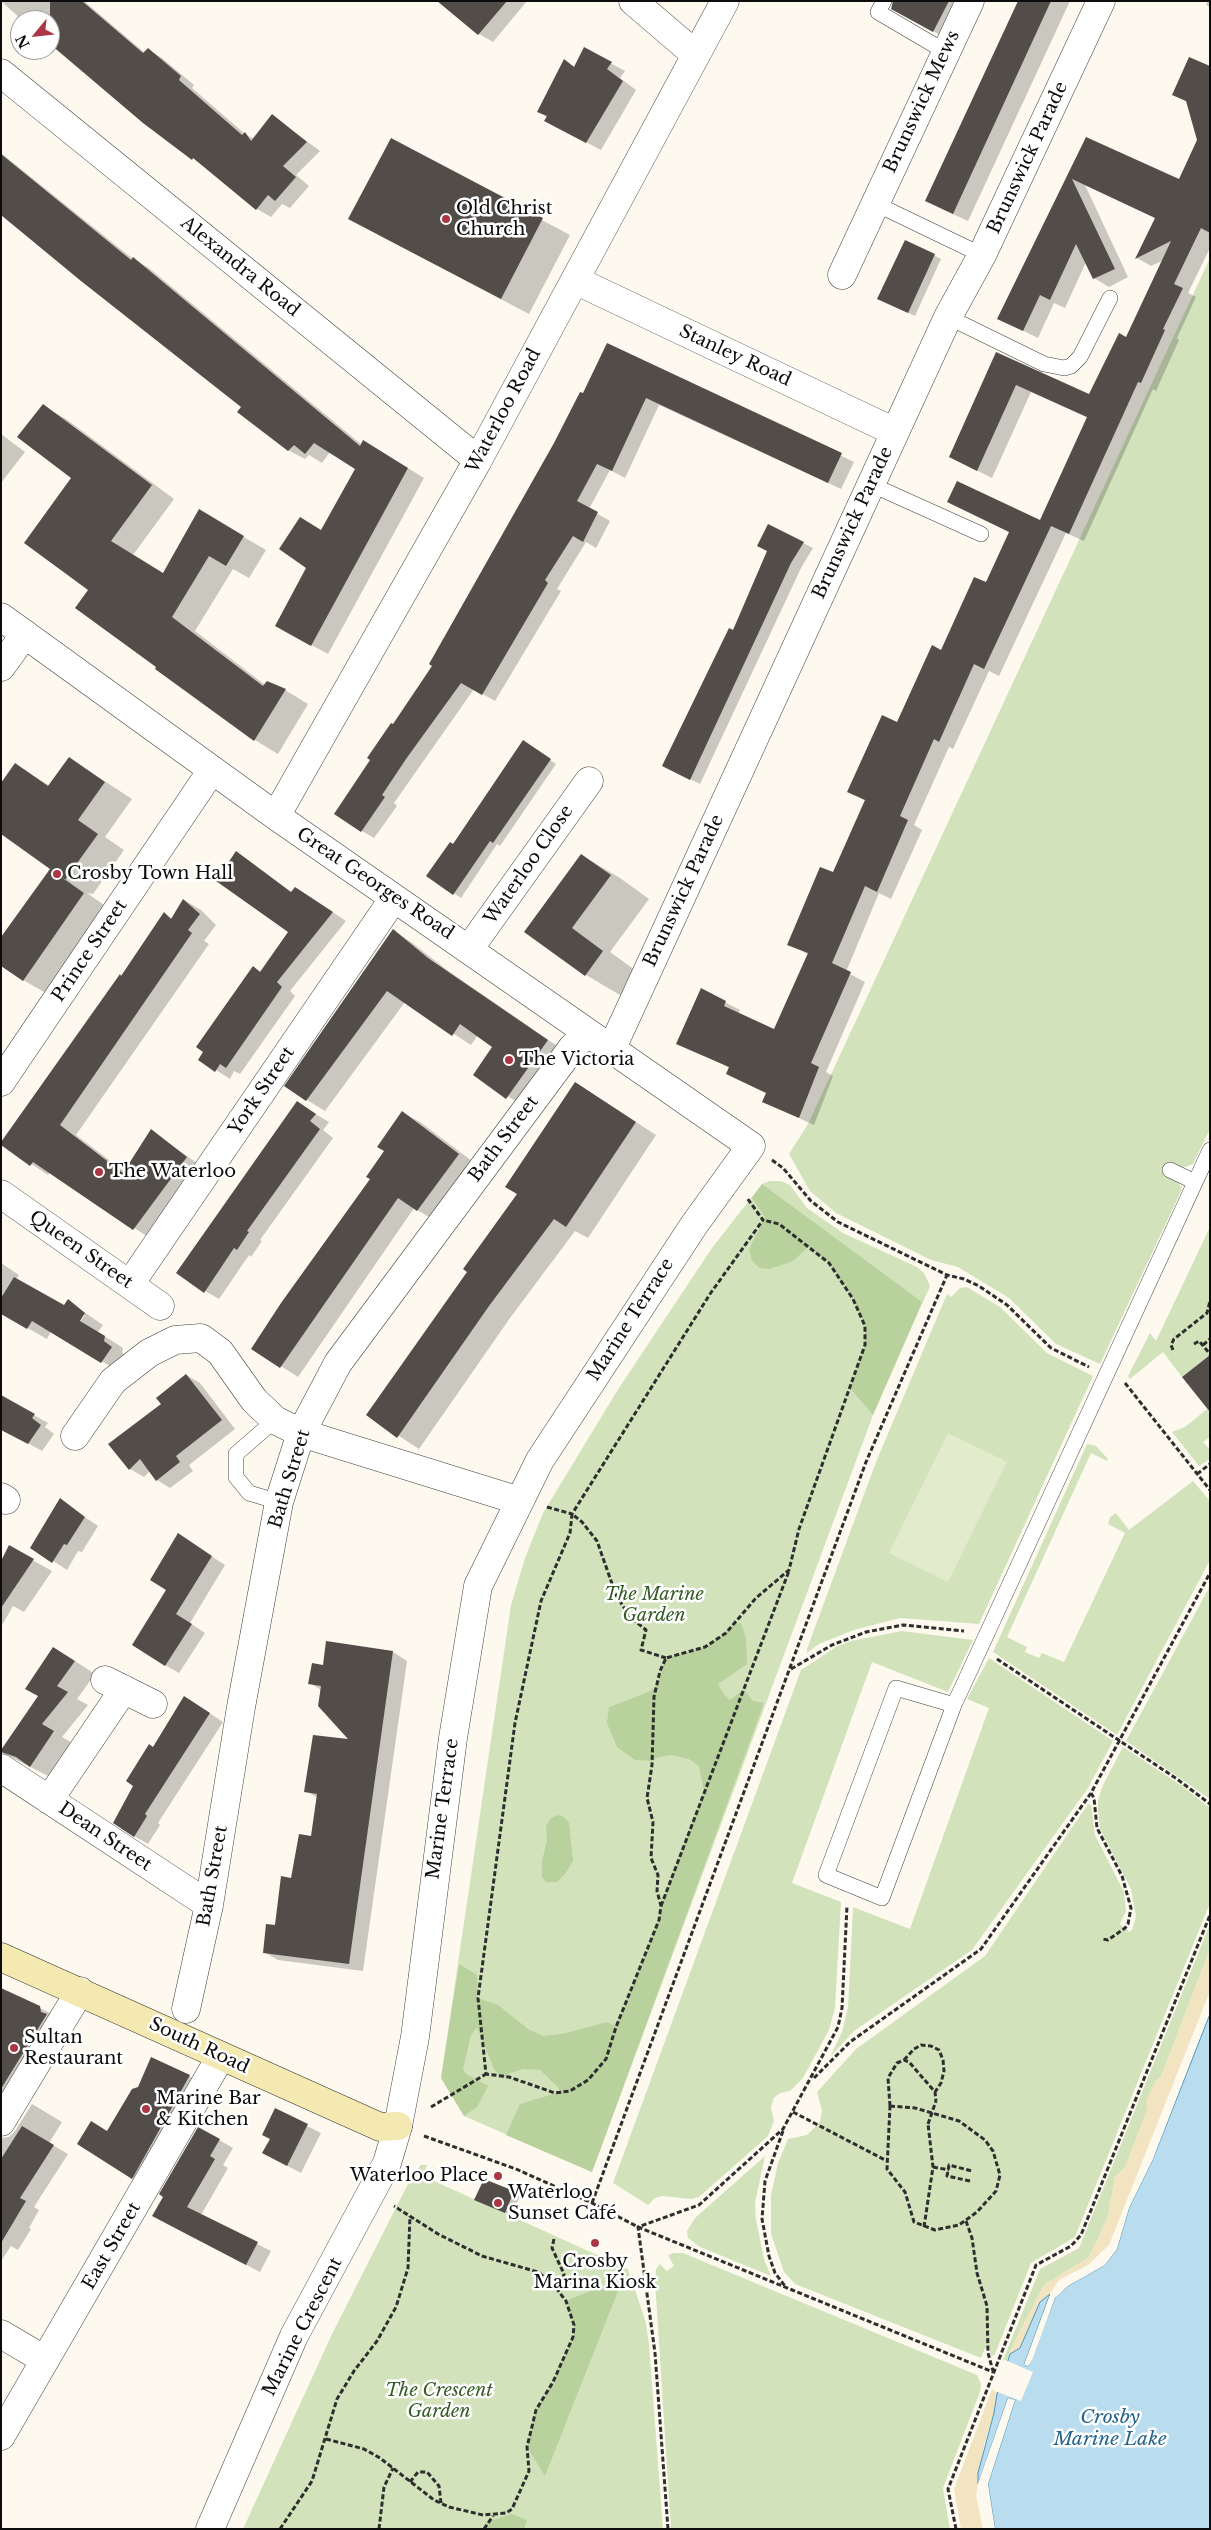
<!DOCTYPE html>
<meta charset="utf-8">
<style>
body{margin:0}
#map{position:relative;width:1211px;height:2530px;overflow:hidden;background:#fdf9ee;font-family:"Libre Baskerville",serif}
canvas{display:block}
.frame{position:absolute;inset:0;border:2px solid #0c0c0c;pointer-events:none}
.north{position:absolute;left:10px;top:10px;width:50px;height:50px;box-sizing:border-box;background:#fff;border:1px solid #9e9e9e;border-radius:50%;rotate:242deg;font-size:14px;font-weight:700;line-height:20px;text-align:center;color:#0c0c0c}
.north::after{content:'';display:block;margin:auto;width:18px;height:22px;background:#aa3743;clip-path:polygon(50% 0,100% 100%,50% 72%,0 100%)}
</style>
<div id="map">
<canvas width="1211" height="2530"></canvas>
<div class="frame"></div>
<div class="north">N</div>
</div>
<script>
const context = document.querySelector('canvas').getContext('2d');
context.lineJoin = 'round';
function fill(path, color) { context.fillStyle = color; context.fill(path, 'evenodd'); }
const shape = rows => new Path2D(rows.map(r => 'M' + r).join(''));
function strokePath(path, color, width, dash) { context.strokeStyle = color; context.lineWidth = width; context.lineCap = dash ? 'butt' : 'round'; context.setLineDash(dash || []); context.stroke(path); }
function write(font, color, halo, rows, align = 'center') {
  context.font = font + ' "Libre Baskerville",serif'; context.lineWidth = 5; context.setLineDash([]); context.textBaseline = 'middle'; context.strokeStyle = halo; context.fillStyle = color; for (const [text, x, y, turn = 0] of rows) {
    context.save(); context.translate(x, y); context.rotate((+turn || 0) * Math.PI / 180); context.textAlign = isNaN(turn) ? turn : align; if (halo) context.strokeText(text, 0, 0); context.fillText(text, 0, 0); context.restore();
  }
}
const green = shape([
 [1210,258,1210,1129,1193,1164,1182,1168,1177,1180,1182,1189,1100,1364,1056,1344,1009,1298,958,1267,931,1260,836,1213,810,1191,789,1154,808,1124],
 [769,1181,781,1181,790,1185,807,1208,843,1233,917,1267,924,1273,930,1286,873,1415,592,2172,464,2116,441,2078,511,1605,525,1558,543,1513,617,1391,712,1248,762,1184],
 [1210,1227,1210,1355,1182,1377,1163,1352,1130,1379,1128,1376,1150,1333,1156,1341],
 [967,1287,1000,1307,1047,1353,1093,1376,979,1624,900,1618,854,1630,819,1644,807,1653,807,1649,876,1462,947,1294,951,1297,960,1288],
 [1207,1409,1210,1412,1210,1437,1203,1442,1210,1450,1210,1459,1199,1466,1172,1432,1185,1427],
 [1087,1444,1096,1446,1108,1459,1107,1461,1091,1453,1007,1637,1027,1647,1025,1652,1039,1658,1042,1653,1064,1662,1125,1533,1108,1524,1110,1517,1116,1513,1129,1530,1193,1481,1210,1501,1210,1560,1117,1735,993,1652],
 [1210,1586,1210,1799,1126,1741],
 [902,1631,973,1640,948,1692,872,1662,792,1883,841,1902,835,2008,829,2030,803,2078,790,2091,780,2093,774,2098,771,2107,774,2121,768,2136,699,2197,691,2199,663,2196,655,2198,648,2205,613,2183,801,1670,836,1647,851,1641],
 [989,1658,1113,1741,1088,1788,972,1950,854,2031,830,2057,842,2032,848,2007,853,1907,910,1929,989,1708,967,1699],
 [1123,1747,1182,1786,1210,1808,1210,1903,1075,2237,1031,2263,995,2354,991,2357,989,2347,985,2348,981,2358,795,2284,784,2272,771,2234,771,2195,778,2163,788,2139,807,2135,820,2122,822,2111,817,2092,856,2049,985,1956,1088,1804,1091,1805,1095,1835,1124,1892,1126,1911,1120,1924,1129,1932,1132,1930,1136,1917,1131,1889,1100,1829,1098,1809,1098,1800,1103,1785],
 [1210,1924,1210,1949,1161,2077,1155,2082,1148,2109,1125,2168,1115,2177,1108,2216,1098,2239,1088,2258,1044,2285,1011,2349,1007,2361,1003,2360,1040,2269,1079,2248],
 [765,2156,755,2203,756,2219,764,2259,771,2276,700,2247,688,2238,687,2231,695,2218],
 [421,2165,427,2165,423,2176,628,2269,646,2323,649,2344,663,2529,243,2529,332,2334,413,2174],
 [674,2253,683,2253,977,2375,981,2384,980,2392,943,2488,950,2529,671,2529,655,2281,656,2269,660,2264,667,2271,674,2266,668,2255]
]);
const forest = shape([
 [762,1184,922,1302,873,1415,850,1388,865,1345,865,1326,853,1299,829,1263,808,1247,793,1261,770,1269,759,1268,752,1260,749,1249,765,1217,752,1198],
 [735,1623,741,1623,746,1638,747,1664,718,1684,723,1693,730,1700,744,1689,753,1701,764,1703,592,2172,506,2135,520,2104,560,2092,558,2087,540,2070,523,2069,508,2074,503,2079,494,2069,477,2027,471,2035,463,2069,466,2074,488,2086,477,2107,464,2116,441,2078,459,1964,477,1975,478,1998,498,2005,528,2029,543,2036,562,2034,607,2022,616,2026,659,1920,661,1906,704,1792,699,1766,689,1759,671,1755,656,1758,653,1761,635,1760,617,1747,607,1723,609,1707,651,1691,658,1683,666,1658,705,1647,725,1633],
 [557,1815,564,1817,569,1823,573,1861,565,1874,557,1882,546,1882,542,1877,542,1861,547,1841,546,1826,551,1818],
 [602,2286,618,2291,545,2476,527,2447,536,2410,553,2382,573,2337,574,2325,566,2301],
 [512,2514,527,2520,524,2529,484,2529,487,2522]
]);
const sand = shape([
 [1210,1949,1210,1991,1109,2245,1088,2265,1059,2280,1050,2294,1040,2302,1020,2348,1010,2354,1011,2349,1044,2285,1088,2258,1098,2239,1108,2216,1115,2177,1125,2168,1147,2109,1146,2101,1155,2082,1161,2077],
 [992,2389,997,2392,994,2413,984,2445,976,2496,983,2529,961,2529,954,2489]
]);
const pitch = shape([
 [948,1433,1007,1462,948,1582,889,1553]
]);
const water = shape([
 [1210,2014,1210,2529,995,2529,988,2484,1015,2400,1008,2398,978,2484,978,2473,994,2413,997,2394,1010,2354,1020,2348,1040,2302,1050,2294,1024,2365,1028,2366,1055,2298,1068,2286,1105,2265,1117,2249,1129,2208,1153,2159,1210,2014]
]);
const pier = shape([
 [1210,2011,1153,2159,1129,2208,1117,2249,1105,2265,1068,2286,1055,2298,1032,2360,1028,2366,1024,2365,1051,2292,1052,2295,1027,2362,1053,2297,1066,2284,1103,2263,1114,2247,1127,2207,1151,2158,1179,2080],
 [1005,2360,1033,2372,1021,2401,995,2391],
 [1008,2398,1015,2400,988,2484,995,2529,992,2529,985,2484,1012,2402,1010,2401,980,2485,977,2486]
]);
const shadow = shape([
 [1,1,84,1,145,53,148,50,162,58,194,85,192,88,245,134,254,139,273,116,320,151,296,175,309,186,290,208,282,204,271,217,257,209,203,165,144,122,50,44,50,20,22,20],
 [527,1,493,42,479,34,440,2],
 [904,1,966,1,947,39,899,12],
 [1019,1,1070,1,968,221,942,209],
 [1208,1,1210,1,1210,7,1206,5],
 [584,49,625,71,620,78,636,90,601,150,559,128,539,111,564,61,575,67],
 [1210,68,1210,248,1188,293,1196,297,1177,338,1179,340,1156,391,1153,389,1084,541,1066,533,999,676,989,671,953,749,949,747,914,825,922,830,891,899,879,893,846,972,865,982,826,1072,833,1076,814,1125,764,1102,767,1093,728,1073,730,1068,678,1043,701,990,740,1010,738,1014,775,1031,809,955,789,944,834,874,866,801,849,792,898,724,986,584,1010,532,948,501,1040,522,1088,418,1031,392,992,478,950,457,997,354,1090,396,1126,339,1164,260,1151,266,1137,258,1156,218,1085,185,1128,277,1109,287,1094,278,1086,262,1065,308,1054,303,1038,338,999,319,1087,138,1179,180,1198,141,1187,102,1173,94],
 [392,140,570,235,529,314,377,234],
 [1,153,133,259,149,268,362,445,380,451,424,478,328,654,293,635,307,567,321,532,357,468,330,452,322,463,309,455,305,459,288,450,243,407,1,215],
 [906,241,941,259,915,316,885,302],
 [607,344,854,462,841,489,659,405,625,478,610,470,589,509,610,521,596,548,586,542,557,589,561,591,495,701,474,689,394,803,397,806,374,838,362,831,393,726,433,665,583,395],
 [43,406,66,419,174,499,133,555,164,574,199,511,266,550,249,578,233,569,195,631,265,685,285,690,308,704,278,754,255,740,156,669,158,667,89,590,73,478],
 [1,434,25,452,1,483],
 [803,543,813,548,801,568,700,784,673,771,734,631],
 [530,746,556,764,500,846,497,844,461,898,428,876],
 [69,758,132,799,105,837,124,850,93,894,87,893,111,910,51,996,23,980,51,868,16,765,50,786],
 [236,853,295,897,296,888,346,921,290,991,295,996,240,1074,234,1071,230,1079,199,1059,253,967,261,972,290,931],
 [581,855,620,878,649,899,610,952,642,975,625,998,586,975,526,932],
 [184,900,201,910,216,925,204,941,209,944,76,1135,125,1172,151,1131,204,1168,151,1239,50,1172,48,1175,1,1144,122,977,164,914,173,919],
 [393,931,411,942,447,970,566,1052,526,1108,475,1075,494,1047,478,1035,471,1045,405,1002,325,1111,307,1100],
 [576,1083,656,1135,588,1238,575,1231,510,1318,419,1449,367,1415,469,1271,519,1194],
 [297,1103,329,1122,323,1130,333,1138,260,1240,262,1241,251,1257,249,1255,219,1299,205,1291],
 [403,1113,420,1122,476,1164,434,1220,414,1208,298,1377,253,1348,372,1179],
 [1,1263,19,1275,16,1279,65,1307,68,1301,103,1325,98,1332,123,1348,122,1353,130,1359,120,1372,51,1331,47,1339,1,1313],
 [82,1315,85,1315,77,1326],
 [186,1375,200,1383,235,1429,189,1465,193,1471,170,1488,157,1480,150,1471,144,1477,130,1469],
 [1,1397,48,1423,45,1427,54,1434,42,1451,1,1428],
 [60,1500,98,1526,82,1552,78,1551,67,1570,32,1547],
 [179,1535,225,1565,190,1623,205,1633,179,1673,165,1665,167,1589],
 [9,1547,52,1571,24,1612,13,1606,1,1627,1,1564],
 [327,1643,393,1652,407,1661,363,1971,278,1960,264,1952,292,1879,312,1837,318,1798,306,1791,352,1741,321,1690,310,1683,324,1666],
 [75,1661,95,1674,77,1699,88,1705,62,1737,74,1744,52,1778,1,1752,40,1696],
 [199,1706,223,1722,158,1823,160,1825,148,1844,134,1836,154,1748],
 [1,1989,54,2015,1,2127],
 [189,2076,203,2084,146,2185,133,2178,108,2132],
 [32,2104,62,2122,49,2143,68,2154,34,2207,39,2210,29,2228,31,2229,18,2250,11,2246,1,2261,1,2138,9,2137,15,2131],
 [275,2110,321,2133,301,2173,278,2161,271,2139],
 [219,2140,233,2148,223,2165,228,2168,201,2215,271,2251,260,2272,167,2224],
 [513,2192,520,2196,512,2216,482,2203]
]);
const building = shape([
 [50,1,82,1,143,53,148,48,181,76,179,80,242,135,245,132,251,141,272,114,307,142,283,166,296,177,275,201,268,195,256,210,193,158,192,160,143,123,50,44],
 [437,1,507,1,478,35],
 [893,1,949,1,933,32,891,9],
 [1018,1,1051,1,953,214,925,201],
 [584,47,612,62,607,69,623,81,586,143,544,121,547,116,537,112,564,59,574,67],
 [1189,57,1210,66,1210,233,1201,228,1174,284,1183,288,1163,329,1165,330,1141,383,1138,382,1069,534,1051,526,984,669,974,664,939,742,934,739,900,816,908,820,877,892,865,886,832,963,851,972,811,1063,819,1067,799,1118,762,1102,766,1093,726,1074,729,1067,676,1044,701,988,726,1001,724,1006,774,1029,808,953,787,945,820,867,833,872,865,800,847,792,882,715,897,722,932,645,941,650,974,577,986,582,1009,532,947,502,957,481,1040,520,1087,417,1016,385,977,471,949,457,996,352,1089,394,1119,333,1126,337,1171,241,1135,259,1155,218,1072,179,1115,269,1093,279,1076,244,1050,300,1040,295,1023,331,997,319,1086,137,1179,179,1197,140,1186,101,1172,95],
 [391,138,543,218,501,299,348,219],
 [1,154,131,260,133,257,360,446,363,440,408,468,311,646,275,626,306,568,279,549,300,517,321,530,355,469,314,443,305,454,294,445,288,451,237,412,241,407,81,281,1,215],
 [905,240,935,254,908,313,877,299],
 [607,343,842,453,828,483,646,398,612,471,597,464,577,501,598,512,583,542,573,536,545,580,548,583,482,695,461,683,406,759,382,795,385,797,361,832,334,814,370,760,367,758,391,723,393,724,432,666,429,664,554,443,580,392,583,393],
 [43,404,152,485,111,541,163,573,199,509,244,536,226,566,209,556,172,617,263,686,267,681,286,689,254,741,155,669,156,667,75,608,88,590,24,543,71,478,17,437],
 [768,524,804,542,791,563,690,780,662,766,729,628,733,630,767,551,757,546],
 [523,740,551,759,493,843,490,841,453,895,426,876,450,842,453,844],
 [69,757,105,782,78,820,98,834,65,880,60,876,84,893,23,981,1,966,1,937,50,869,1,834,1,783,15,763,48,786],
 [236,851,291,892,295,887,333,912,277,982,282,987,226,1068,220,1064,215,1072,198,1060,203,1052,196,1047,253,966,260,972,288,932,216,881],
 [581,854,611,875,572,928,603,951,585,976,524,932],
 [183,899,200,914,188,930,192,933,60,1125,123,1173,151,1129,187,1157,133,1230,33,1162,30,1166,1,1145,1,1142,120,974,121,976,164,912,171,919],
 [393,929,428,958,548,1040,506,1099,473,1075,492,1047,460,1024,452,1036,387,991,306,1101,284,1086],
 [575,1082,636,1122,566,1227,554,1219,489,1306,397,1438,366,1415,467,1272,463,1269,517,1194,505,1187],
 [297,1101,316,1114,310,1121,320,1129,247,1231,249,1232,237,1250,234,1248,204,1293,176,1273],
 [402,1111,459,1154,417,1211,398,1198,280,1368,251,1349,281,1303,370,1179,366,1177,384,1151,377,1147],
 [14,1277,64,1305,68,1299,85,1313,80,1321,105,1336,104,1341,112,1347,101,1363,32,1321,27,1329,1,1314,1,1298],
 [1210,1355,1210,1412,1182,1377],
 [186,1374,222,1420,176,1456,180,1462,156,1481,140,1459,129,1470,108,1444,161,1404,156,1398],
 [1,1395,35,1414,32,1418,41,1425,28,1444,1,1430],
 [60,1498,85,1517,67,1545,64,1544,52,1563,30,1548],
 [178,1533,212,1556,176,1614,192,1624,165,1666,132,1645,166,1590,150,1580],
 [9,1545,34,1559,1,1608,1,1561],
 [326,1641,393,1651,349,1964,263,1953,266,1924,275,1925,281,1876,291,1878,299,1834,311,1836,317,1794,304,1792,313,1735,348,1739,318,1706,321,1686,308,1684,312,1663,323,1665],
 [53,1647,75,1661,57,1686,68,1692,42,1724,54,1731,30,1767,16,1757,1,1752,1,1750,38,1696,25,1689],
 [184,1696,210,1713,145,1814,147,1816,134,1837,113,1823,133,1786,126,1781,149,1744,153,1747],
 [1,1988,40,2006,41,2012,47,2014,1,2089],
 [151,2057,190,2075,132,2179,77,2144,91,2121,107,2131,132,2089,138,2087],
 [275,2108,308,2124,287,2166,262,2153,270,2139,262,2135],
 [22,2126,54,2145,20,2198,26,2201,1,2243,1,2159],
 [198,2127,220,2139,210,2156,215,2159,187,2207,258,2242,246,2265,152,2216,163,2197,159,2194],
 [484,2179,514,2191,505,2213,474,2200]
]);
const path = shape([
 [772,1160,783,1168,811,1201,838,1222,947,1275,964,1279,979,1286,1007,1305,1051,1348,1089,1367],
 [1194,1344,1199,1341,1210,1354],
 [1203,1345,1210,1339],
 [1173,1350,1171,1345,1174,1339,1207,1313,1210,1301],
 [1125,1383,1210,1490],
 [1197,1474,1210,1464],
 [547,1507,572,1514,710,1294,763,1220,747,1198],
 [666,1658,641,1650,646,1630,630,1617,616,1595,597,1541,582,1522,572,1514,570,1533,541,1601,515,1723,478,1998,486,2074,509,2077,555,2093,570,2091,588,2080,606,2059,616,2027,659,1920,661,1906,657,1891,658,1875,651,1858,653,1822,647,1798,652,1765,654,1697,660,1671,666,1658,705,1647,726,1633,756,1598,789,1570,799,1529,865,1345,865,1326,853,1299,829,1263,779,1224,763,1220],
 [997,1659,1177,1779,1210,1804],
 [791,1669,832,1645,866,1632,903,1625,964,1631],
 [1091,1793,1094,1798,1097,1828,1122,1876,1131,1908,1128,1924,1125,1928,1108,1940,1103,1939],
 [661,1906,789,1571],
 [904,2060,914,2049,921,2045,931,2046,939,2050,943,2060,944,2071,941,2083,935,2092],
 [814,2078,850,2042,981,1949,1091,1793,1210,1573],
 [890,2106,915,2108,959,2121,985,2140,993,2151,1000,2175,996,2191,977,2212,959,2225,935,2230,914,2222,905,2192,887,2169,890,2106],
 [890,2106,888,2078,897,2063,904,2060,909,2062,929,2085,935,2092,936,2101],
 [431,2107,486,2074],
 [793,2112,887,2161],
 [783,2131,765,2181,762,2219,769,2256,775,2273,785,2286],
 [424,2136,516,2169,592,2203,638,2227,993,2372],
 [933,2167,949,2170],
 [970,2181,947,2176,949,2165,972,2171],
 [592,2203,866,1462,947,1275],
 [966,2221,972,2238,977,2273,987,2306,988,2353,993,2371],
 [924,2227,933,2167,928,2124],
 [554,2239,552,2248,564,2274,562,2284,557,2289],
 [326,2439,364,2449,380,2458,434,2500,449,2507,483,2515,506,2513,512,2509,529,2471,527,2447,536,2410,553,2382,573,2337,574,2325,566,2301,553,2284,538,2272,482,2256,438,2234,394,2206],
 [410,2482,418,2472,427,2472,439,2486,441,2503],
 [280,2529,312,2481,337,2399,354,2371,377,2341,396,2307,408,2268,410,2216],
 [379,2529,384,2487,393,2468],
 [484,2529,493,2516],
 [668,2529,655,2353,638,2227,699,2205,783,2129,838,2027,842,2008,847,1906],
 [956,2529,948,2489,1036,2265,1071,2246,1081,2235,1210,1915]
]);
const lane = shape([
 [884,1,878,12,946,52],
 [874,203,982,255],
 [948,317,1044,364,1064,368,1071,366,1080,357,1110,298],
 [870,484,981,534],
 [1170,1170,1195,1182],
 [275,1420,236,1454,236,1477,249,1493,279,1502],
 [954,1705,896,1688,826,1875,882,1898,954,1705,1210,1150]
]);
const street = shape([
 [633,1,695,54],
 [1,73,478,460],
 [842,275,970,1],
 [575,280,895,432],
 [1,617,276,816,751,1146,694,1225,540,1460,478,1586,453,1738,415,2037,398,2126,387,2163,294,2336,210,2529],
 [1,667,25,634],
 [276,816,478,460,725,1],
 [469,949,589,781],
 [612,1048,948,317,982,255,1101,1],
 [1,1082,212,770],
 [1,1194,160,1306],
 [130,1284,394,898],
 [75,1436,113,1381,149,1353,175,1340,201,1338,220,1352,254,1400,275,1420,301,1433,520,1501],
 [1,1497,6,1500],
 [105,1680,153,1704],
 [1,1768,209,1905],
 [49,1800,124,1689],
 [186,2009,209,1905,241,1707,279,1502,301,1433,338,1363,572,1048,587,1033],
 [1,2122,80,1991],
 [1,2334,45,2360],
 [1,2436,221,2056]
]);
const secondary = shape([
 [1,1957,380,2127,398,2126]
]);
const pathBridge = shape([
 [928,2124,936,2101]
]);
const markers = [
 [446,219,5,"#aa3743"],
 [57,874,5,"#aa3743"],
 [509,1060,5,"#aa3743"],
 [99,1172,5,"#aa3743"],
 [14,2048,5,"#aa3743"],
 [146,2109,5,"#aa3743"],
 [498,2176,5,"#aa3743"],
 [498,2203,5,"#aa3743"],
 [595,2243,5,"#aa3743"]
];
const streetNames = [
 ["Brunswick Mews",922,102,-65],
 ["Brunswick Parade",1028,158,-65],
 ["Alexandra Road",240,267,39],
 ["Stanley Road",735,356,25],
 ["Waterloo Road",504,411,-62],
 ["Brunswick Parade",853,523,-65],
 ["Waterloo Close",529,865,-55],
 ["Great Georges Road",375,884,34],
 ["Brunswick Parade",684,891,-65],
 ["Prince Street",90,951,-56],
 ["York Street",262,1091,-56],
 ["Bath Street",504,1139,-53],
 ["Queen Street",81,1250,35],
 ["Marine Terrace",631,1320,-57],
 ["Bath Street",290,1479,-73],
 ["Marine Terrace",443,1809,-82],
 ["Dean Street",105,1837,34],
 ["Bath Street",213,1876,-80],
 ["South Road",199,2046,25],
 ["East Street",112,2246,-60],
 ["Marine Crescent",303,2327,-63]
];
const poiNames = [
 ["Old Christ",456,209],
 ["Church",456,230],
 ["Crosby Town Hall",67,874],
 ["The Victoria",519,1060],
 ["The Waterloo",109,1172],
 ["Sultan",24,2038],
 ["Restaurant",24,2059],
 ["Marine Bar",156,2099],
 ["& Kitchen",156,2120],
 ["Waterloo Place",488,2176,"right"],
 ["Waterloo",508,2193],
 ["Sunset Café",508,2214],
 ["Crosby",595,2262,"center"],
 ["Marina Kiosk",595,2283,"center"]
];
const parkNames = [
 ["The Marine",654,1595],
 ["Garden",654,1616],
 ["The Crescent",439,2391],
 ["Garden",439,2412]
];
const waterNames = [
 ["Crosby",1110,2418],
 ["Marine Lake",1110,2440]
];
fill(green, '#d2e3bc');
fill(forest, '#b8d19d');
fill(sand, '#f2e4c0');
fill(pitch, '#e2ebcc');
fill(water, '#b9ddee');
strokePath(water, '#4994bb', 1);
fill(pier, '#fdf9ee');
fill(shadow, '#0003');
fill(building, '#534d4a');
strokePath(lane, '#3f3f3f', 16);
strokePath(street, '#3f3f3f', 29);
strokePath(secondary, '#2e2e2e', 29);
strokePath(path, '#2e2e2e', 3, [5, 2.5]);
strokePath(lane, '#fff', 15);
strokePath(street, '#fff', 28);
strokePath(secondary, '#f4e9b1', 28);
strokePath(pathBridge, '#2e2e2e', 3, [5, 2.5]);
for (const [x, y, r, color] of markers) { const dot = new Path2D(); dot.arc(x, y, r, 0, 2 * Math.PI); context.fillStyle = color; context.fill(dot); strokePath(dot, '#fff', 2); }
write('18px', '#0c0c0c', '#fff', streetNames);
write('18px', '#0c0c0c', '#fff', poiNames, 'left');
write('italic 18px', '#345b25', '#fff', parkNames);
write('italic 19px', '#26668d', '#fff', waterNames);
</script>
